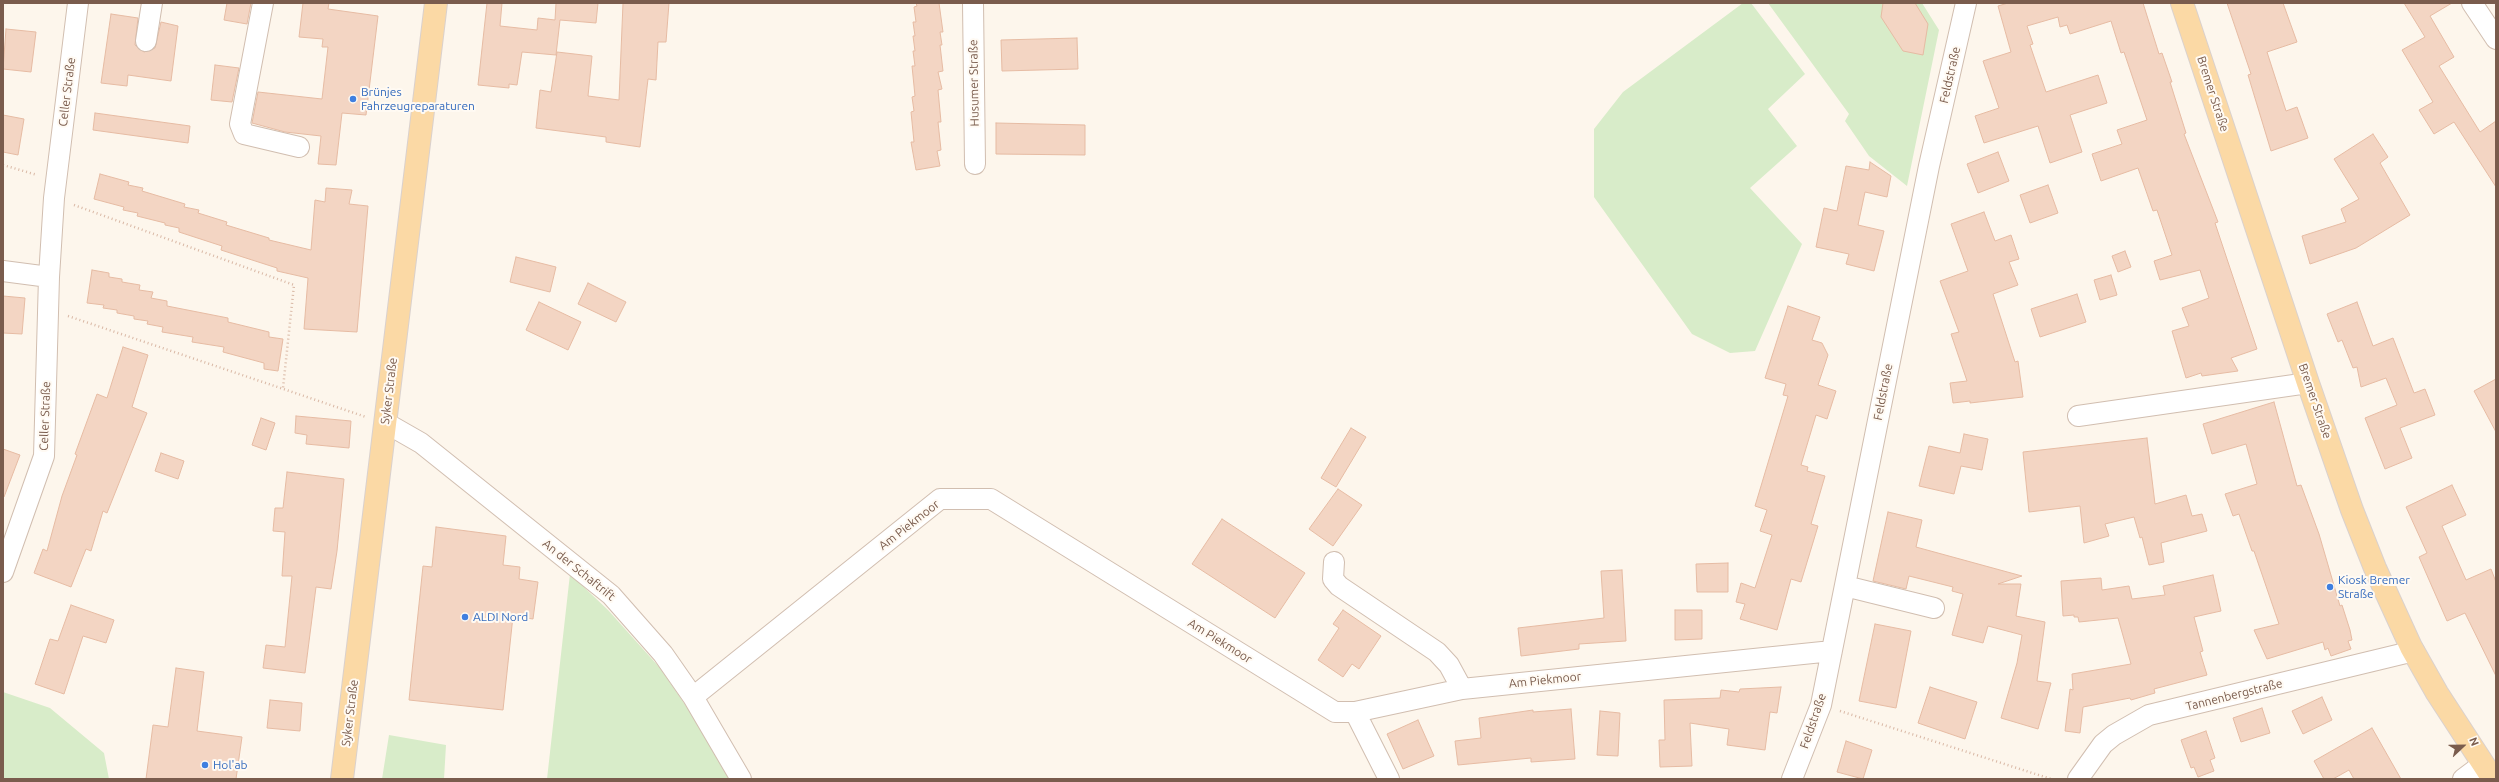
<!DOCTYPE html>
<meta charset="utf-8">
<style>
body{margin:0}
#map{position:relative;width:2499px;height:782px;overflow:hidden;background:#fdf6ec;font-family:Ubuntu,sans-serif}
canvas{display:block}
.frame{position:absolute;inset:0;border:4px solid #7a5c4d;pointer-events:none}
.north{position:absolute;left:2443px;top:726px;width:40px;height:40px;-webkit-text-stroke:3px #fffaf3;paint-order:stroke;rotate:68deg;font-size:11px;font-weight:700;line-height:16px;text-align:center;color:#7a5c4d}
.north::after{content:'';display:block;margin:auto;width:14px;height:18px;background:#7a5c4d;clip-path:polygon(50% 0,100% 100%,50% 72%,0 100%)}
</style>
<div id="map">
<canvas width="2499" height="782"></canvas>
<div class="frame"></div>
<div class="north">N</div>
</div>
<script>
const context = document.querySelector('canvas').getContext('2d');
context.lineJoin = 'round';
function fill(path, color) { context.fillStyle = color; context.fill(path, 'evenodd'); }
const shape = rows => new Path2D(rows.map(r => 'M' + r).join(''));
function strokePath(path, color, width, dash) { context.strokeStyle = color; context.lineWidth = width; context.lineCap = dash ? 'butt' : 'round'; context.setLineDash(dash || []); context.stroke(path); }
function write(font, color, halo, rows, align = 'center') {
  context.font = font + ' Ubuntu,sans-serif'; context.lineWidth = 4; context.setLineDash([]); context.textBaseline = 'middle'; context.strokeStyle = halo; context.fillStyle = color; for (const [text, x, y, turn = 0] of rows) {
    context.save(); context.translate(x, y); context.rotate((+turn || 0) * Math.PI / 180); context.textAlign = isNaN(turn) ? turn : align; if (halo) context.strokeText(text, 0, 0); context.fillText(text, 0, 0); context.restore();
  }
}
const green = shape([
 [1743,3,1751,3,1805,74,1768,109,1797,146,1750,188,1802,244,1755,351,1730,353,1692,334,1594,197,1594,129,1623,92],
 [1768,3,1922,3,1939,30,1907,186,1869,156,1845,121,1849,114],
 [570,574,608,610,660,668,699,725,729,779,547,779],
 [3,692,50,708,104,753,109,779,3,779],
 [389,735,446,745,444,779,382,779]
]);
const building = shape([
 [227,3,251,3,247,24,224,20,227,3],
 [303,3,329,3,328,9,378,16,366,115,342,113,336,165,318,164,321,136,285,132,252,123,258,92,322,99,328,47,322,47,323,39,299,37,303,3],
 [487,3,502,3,500,26,537,30,538,18,555,20,556,3,598,3,596,23,560,20,556,55,522,52,517,85,509,84,509,88,478,85,487,3],
 [623,3,669,3,666,42,658,42,656,80,648,79,640,147,606,142,606,137,536,128,540,90,551,92,557,52,592,56,588,96,619,100,623,3],
 [916,3,939,3,943,32,940,32,942,45,940,45,943,71,938,72,942,89,938,90,941,122,938,122,941,150,937,151,940,166,916,170,911,142,914,142,911,112,914,111,912,97,915,96,912,66,915,66,913,51,915,51,913,36,915,36,913,22,916,22,914,7,917,6,916,3],
 [1883,3,1915,3,1928,24,1923,55,1903,51,1881,17,1883,3],
 [2008,3,2143,3,2159,54,2162,53,2172,82,2170,82,2186,133,2184,134,2218,222,2215,223,2257,349,2231,358,2238,371,2202,376,2201,373,2186,378,2172,331,2189,326,2182,308,2209,298,2200,270,2160,280,2154,261,2172,255,2157,210,2153,211,2138,168,2101,181,2092,154,2122,144,2117,130,2147,120,2124,52,2121,53,2111,21,2070,34,2067,25,2060,27,2058,17,2027,26,2033,44,2030,45,2046,92,2098,75,2107,103,2070,115,2082,152,2050,163,2038,126,1984,143,1975,116,1999,108,1983,61,2011,52,1998,6,2008,3],
 [2227,3,2283,3,2297,42,2267,52,2286,111,2297,107,2308,138,2271,151,2248,75,2251,74,2227,3],
 [2404,3,2452,3,2430,16,2454,57,2439,66,2480,132,2496,121,2496,187,2454,122,2434,134,2419,110,2433,102,2402,50,2425,37,2404,3],
 [111,14,138,18,135,45,144,52,155,48,161,22,178,26,171,81,128,75,127,86,101,83,111,14],
 [6,29,36,32,31,72,3,69,6,29],
 [1077,38,1078,69,1002,71,1001,40,1077,38],
 [215,65,239,68,232,102,211,100,215,65],
 [95,113,190,126,188,143,93,130,95,113],
 [3,115,24,119,18,155,3,152,3,115],
 [996,123,1085,125,1085,155,996,154,996,123],
 [2373,134,2388,157,2380,163,2410,215,2356,248,2310,264,2302,236,2346,222,2341,209,2359,199,2334,159,2373,134],
 [1998,152,2009,181,1978,193,1967,164,1998,152],
 [1870,162,1891,176,1887,197,1865,192,1858,225,1884,231,1874,271,1846,264,1849,254,1816,247,1824,208,1837,211,1846,166,1869,170,1870,162],
 [100,174,129,182,128,185,143,188,142,191,185,204,184,207,199,210,198,213,227,222,226,225,269,238,269,240,311,250,315,200,325,202,326,188,352,190,349,204,368,206,357,332,304,329,308,278,277,271,277,268,221,250,222,246,179,232,179,228,165,225,165,223,137,216,138,213,123,210,124,207,94,199,100,174],
 [2048,185,2058,213,2030,223,2020,195,2048,185],
 [1984,212,1995,241,2011,235,2019,259,2009,262,2018,285,1993,294,2015,362,2018,361,2023,397,1970,403,1970,401,1953,403,1950,383,1967,381,1951,334,1959,332,1940,281,1968,271,1951,224,1984,212],
 [2125,251,2131,267,2118,272,2112,256,2125,251],
 [516,257,556,267,550,292,510,282,516,257],
 [92,270,109,273,109,277,122,279,122,282,140,285,139,290,153,292,151,298,167,301,167,306,228,318,228,322,269,332,269,337,283,339,278,371,264,369,264,363,223,352,224,347,192,342,193,337,162,332,163,327,147,324,148,321,134,319,134,316,117,313,117,310,103,308,104,305,87,303,92,270],
 [2111,275,2117,295,2100,300,2094,280,2111,275],
 [588,283,626,302,616,322,578,304,588,283],
 [2077,294,2086,322,2040,337,2031,309,2077,294],
 [3,296,25,298,22,334,3,333,3,296],
 [539,302,581,322,568,350,526,330,539,302],
 [2357,302,2373,346,2393,338,2414,393,2425,389,2435,415,2400,428,2412,458,2385,469,2365,418,2397,405,2386,378,2361,387,2357,367,2353,368,2342,340,2338,342,2327,314,2357,302],
 [1788,306,1820,317,1812,340,1822,343,1828,355,1818,385,1836,391,1827,419,1816,415,1801,465,1808,467,1807,471,1825,476,1811,524,1818,526,1801,582,1791,579,1777,630,1740,619,1745,604,1736,602,1741,583,1755,588,1772,535,1760,531,1767,510,1755,506,1788,396,1783,395,1786,384,1765,378,1788,306],
 [123,347,148,355,132,407,147,413,107,513,103,511,91,551,86,549,71,587,34,573,43,549,47,551,62,496,77,455,75,454,97,394,107,398,123,347],
 [2496,379,2496,432,2474,391,2496,379],
 [2274,402,2297,486,2301,485,2319,534,2340,606,2342,605,2350,630,2352,640,2348,641,2351,649,2331,656,2328,648,2325,650,2323,642,2267,659,2254,630,2279,624,2254,551,2252,551,2239,514,2233,516,2225,494,2257,484,2246,444,2212,454,2203,424,2274,402],
 [296,416,351,421,349,448,306,444,307,435,295,433,296,416],
 [261,418,275,423,266,450,252,445,261,418],
 [1351,428,1366,437,1336,487,1321,478,1351,428],
 [1964,434,1988,439,1982,470,1961,466,1954,494,1919,486,1929,446,1960,453,1964,434],
 [2147,438,2155,504,2186,495,2192,516,2202,514,2207,531,2161,543,2164,562,2149,565,2142,537,2140,538,2134,517,2105,524,2109,536,2084,543,2080,506,2029,512,2023,452,2147,438],
 [3,449,20,455,4,497,3,497,3,449],
 [161,453,184,461,178,479,155,471,161,453],
 [287,472,344,479,337,551,331,589,316,587,305,673,263,668,266,645,285,647,292,576,282,576,285,532,273,531,275,508,283,508,287,472],
 [2452,485,2466,515,2442,526,2466,580,2491,569,2496,582,2496,676,2465,613,2447,621,2419,557,2427,553,2406,507,2452,485],
 [1338,489,1362,505,1333,546,1309,529,1338,489],
 [1888,512,1922,520,1916,547,2022,576,1998,584,2021,584,2016,616,2045,622,2037,681,2051,683,2038,729,2001,718,2017,663,2022,635,1988,626,1983,643,1952,635,1963,594,1952,591,1953,587,1909,576,1906,589,1873,581,1888,512],
 [1222,519,1305,573,1275,618,1192,564,1222,519],
 [436,527,506,536,503,565,520,567,519,579,538,582,533,619,513,616,503,710,409,700,423,566,432,567,436,527],
 [1728,563,1728,592,1697,592,1696,564,1728,563],
 [1622,570,1626,641,1579,644,1579,649,1521,656,1518,628,1604,618,1601,571,1622,570],
 [2213,575,2221,611,2194,617,2203,651,2200,652,2207,675,2154,689,2155,693,2131,700,2130,698,2083,707,2080,733,2065,731,2070,689,2073,690,2072,674,2131,664,2118,618,2079,622,2078,617,2074,617,2074,615,2063,616,2061,581,2101,578,2102,590,2129,586,2132,599,2165,595,2163,586,2213,575],
 [71,605,114,620,106,643,83,636,64,694,35,684,50,639,58,641,71,605],
 [1343,610,1381,636,1359,669,1352,664,1343,677,1318,660,1339,628,1333,624,1343,610],
 [1675,610,1702,610,1702,639,1675,640,1675,610],
 [1875,624,1911,631,1896,708,1859,701,1875,624],
 [176,668,204,672,197,731,242,737,236,779,146,779,153,725,168,727,176,668],
 [1781,687,1777,713,1770,712,1765,750,1727,745,1729,729,1690,723,1692,766,1660,767,1659,740,1665,740,1664,700,1720,698,1721,690,1739,692,1740,689,1781,687],
 [1930,687,1977,702,1965,739,1918,723,1930,687],
 [2322,697,2332,720,2303,734,2292,711,2322,697],
 [270,700,302,703,300,731,267,728,270,700],
 [2262,708,2270,733,2241,742,2233,718,2262,708],
 [1571,709,1575,759,1531,762,1531,758,1458,765,1455,741,1481,738,1479,718,1533,710,1533,712,1571,709],
 [1600,711,1620,713,1618,756,1597,755,1600,711],
 [1418,720,1434,756,1403,769,1387,734,1418,720],
 [2372,728,2401,779,2354,779,2349,770,2333,779,2324,779,2314,761,2372,728],
 [2206,731,2215,758,2210,760,2214,771,2198,777,2194,767,2191,768,2181,740,2206,731],
 [1846,741,1872,750,1863,779,1837,772,1846,741]
]);
const path = shape([
 [3,165,37,175],
 [74,205,294,285,283,388],
 [68,316,366,417],
 [1840,711,2051,779]
]);
const minor = shape([
 [263,3,240,124,244,134,299,147],
 [973,3,975,164],
 [2472,3,2496,39],
 [146,41,152,3],
 [3,271,49,277],
 [2078,416,2308,383],
 [386,423,421,443,611,595,663,654,693,697,741,779],
 [1334,562,1333,579,1339,586,1437,652,1449,665,1462,689],
 [3,572,44,456,49,277,54,198,78,3],
 [1845,586,1934,608],
 [693,697,940,499,991,499,1335,712,1355,712,1462,689,1832,651],
 [1355,712,1389,779],
 [1792,779,1821,705,1929,166,1966,3],
 [2078,779,2103,744,2114,735,2149,715,2414,651],
 [2463,779,2483,764]
]);
const major = shape([
 [2182,3,2308,383,2352,510,2375,568,2411,647,2437,693,2493,779],
 [342,779,436,3]
]);
const markers = [
 [353,99,4,"#3f7fe0"],
 [2330,587,4,"#3f7fe0"],
 [465,617,4,"#3f7fe0"],
 [205,765,4,"#3f7fe0"]
];
const streetNames = [
 ["Feldstraße",1950,75,-77],
 ["Husumer Straße",974,83,-91],
 ["Celler Straße",67,92,-83],
 ["Bremer Straße",2213,94,72],
 ["Syker Straße",389,391,-83],
 ["Feldstraße",1883,392,-79],
 ["Bremer Straße",2315,401,71],
 ["Celler Straße",45,416,-88],
 ["Am Piekmoor",909,525,-38],
 ["An der Schaftrift",579,570,39],
 ["Am Piekmoor",1220,641,32],
 ["Am Piekmoor",1545,680,-6],
 ["Tannenbergstraße",2234,695,-14],
 ["Syker Straße",350,713,-83],
 ["Feldstraße",1813,721,-71]
];
const shopNames = [
 ["Brünjes",361,92],
 ["Fahrzeugreparaturen",361,106],
 ["Kiosk Bremer",2338,580],
 ["Straße",2338,594],
 ["ALDI Nord",473,617],
 ["Hol'ab",213,765]
];
fill(green, '#d8ecc9');
fill(building, '#f3d5c3');
strokePath(building, '#e6bba3', 1);
strokePath(minor, '#d1beb0', 22);
strokePath(major, '#dad1cd', 24);
strokePath(path, '#d9b8a5', 2.5, [1, 3]);
strokePath(minor, '#fff', 20);
strokePath(major, '#fbd9a5', 22);
for (const [x, y, r, color] of markers) { const dot = new Path2D(); dot.arc(x, y, r, 0, 2 * Math.PI); context.fillStyle = color; context.fill(dot); strokePath(dot, '#fffaf3', 1.5); }
write('12px', '#7a5c4d', '#fffaf3', streetNames);
write('12px', '#366cbe', '#fffaf3', shopNames, 'left');
</script>
